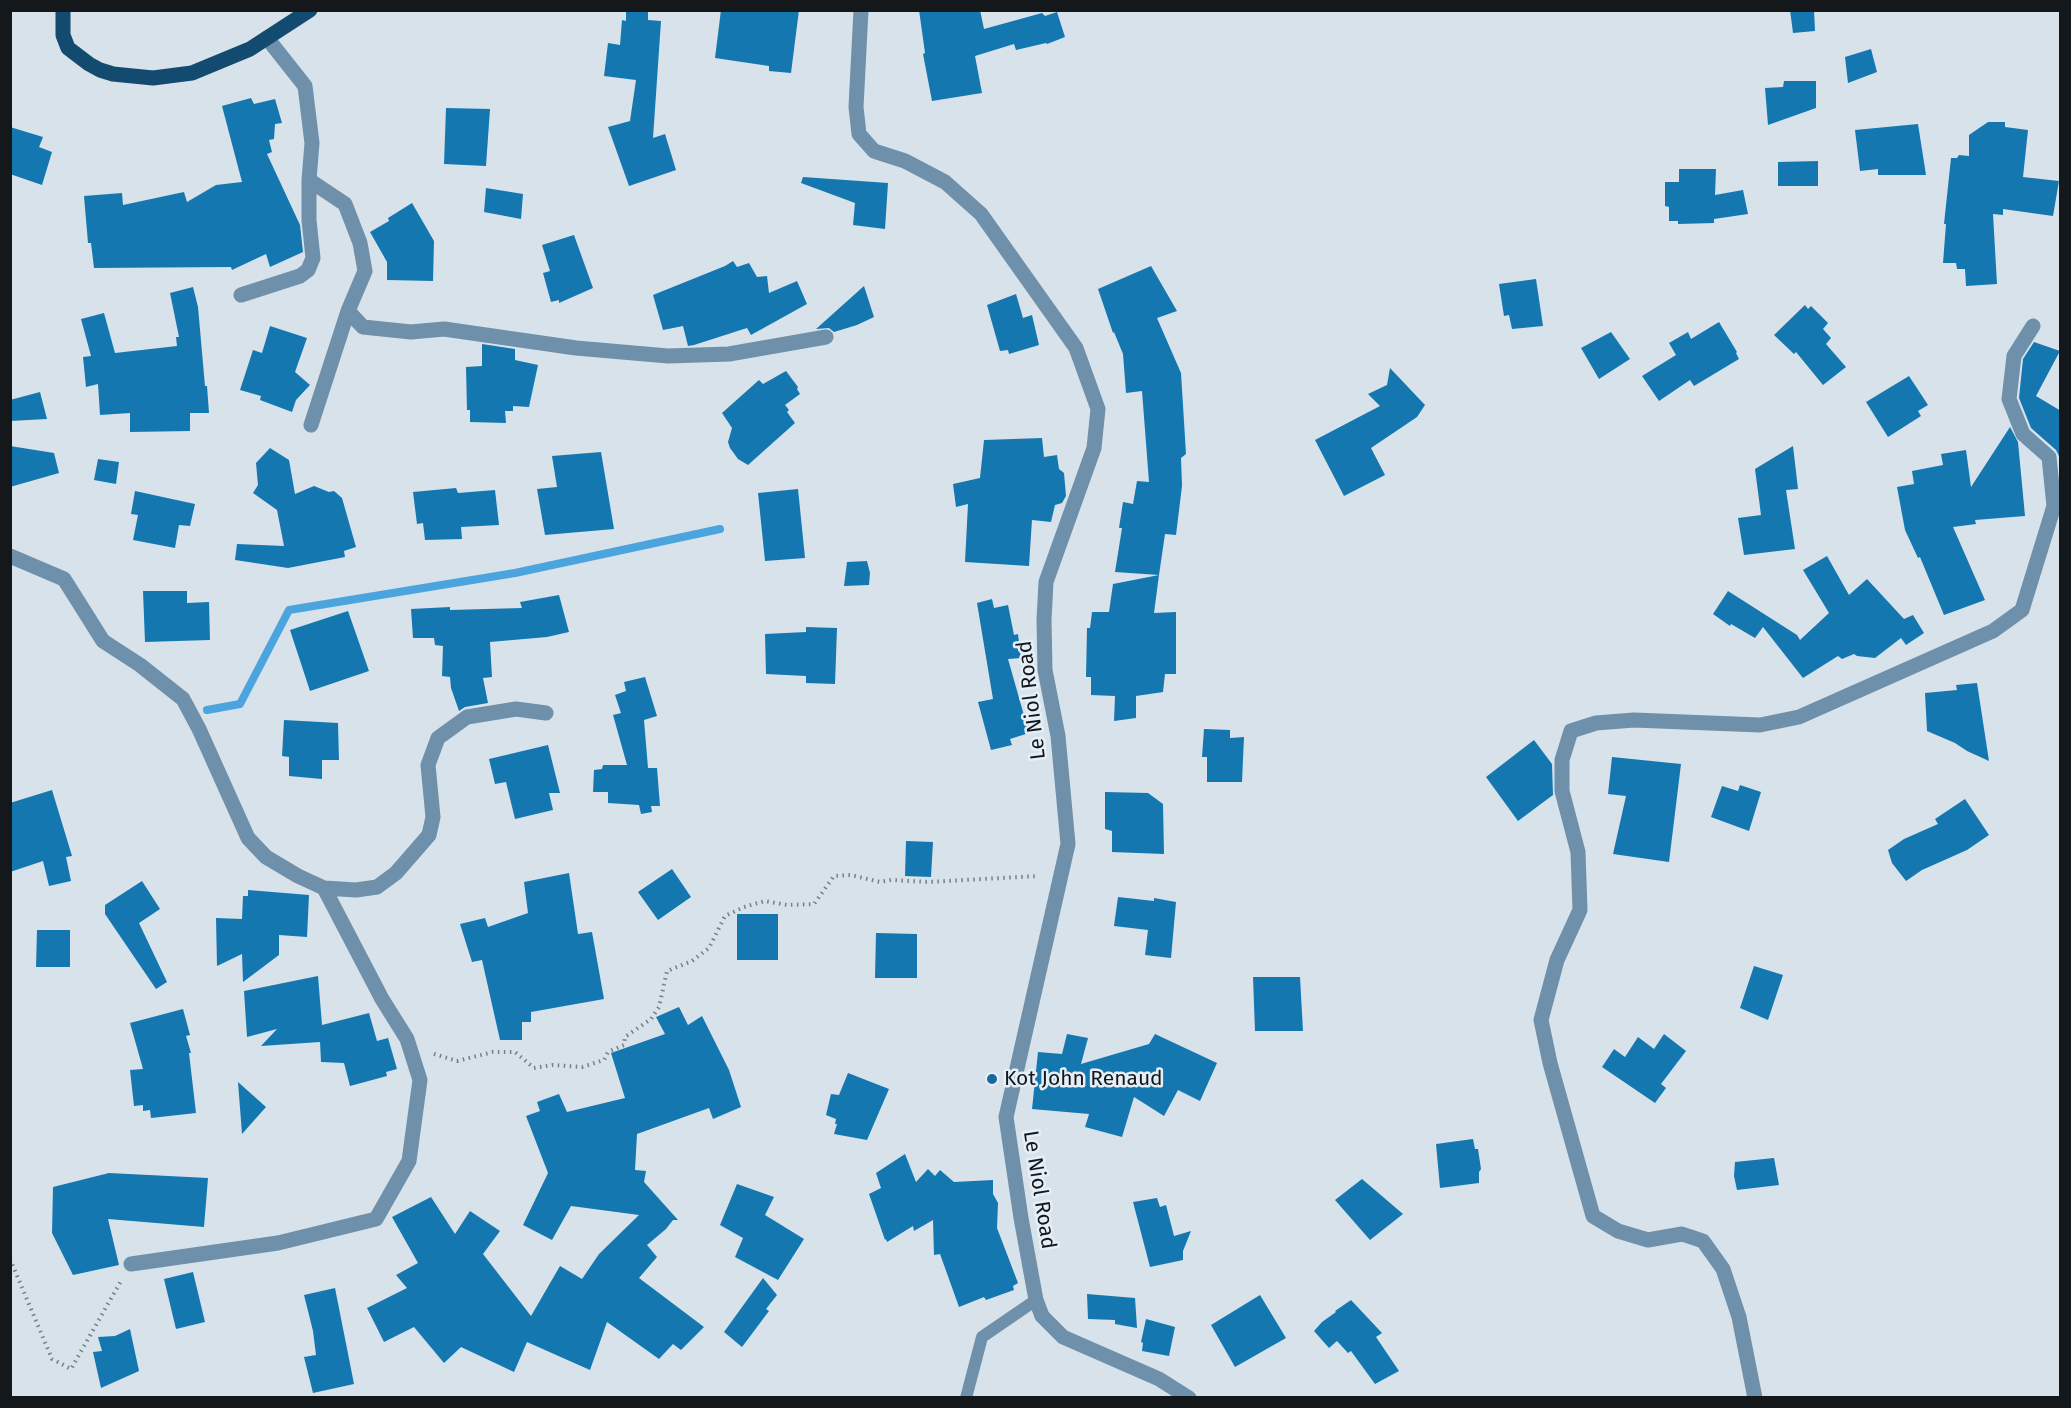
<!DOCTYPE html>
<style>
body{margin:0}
#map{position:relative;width:2071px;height:1408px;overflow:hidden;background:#d7e2ea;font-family:"Fira Sans",sans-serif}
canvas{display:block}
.frame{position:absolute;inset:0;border:12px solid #14181b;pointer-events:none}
</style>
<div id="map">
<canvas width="2071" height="1408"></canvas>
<div class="frame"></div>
</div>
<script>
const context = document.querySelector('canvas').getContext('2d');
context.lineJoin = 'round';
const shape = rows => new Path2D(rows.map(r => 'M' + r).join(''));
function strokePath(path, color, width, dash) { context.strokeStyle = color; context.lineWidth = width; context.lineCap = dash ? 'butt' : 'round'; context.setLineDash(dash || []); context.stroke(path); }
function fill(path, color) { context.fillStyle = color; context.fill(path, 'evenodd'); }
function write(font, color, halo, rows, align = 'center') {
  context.font = font + ' "Fira Sans",sans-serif'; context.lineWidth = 5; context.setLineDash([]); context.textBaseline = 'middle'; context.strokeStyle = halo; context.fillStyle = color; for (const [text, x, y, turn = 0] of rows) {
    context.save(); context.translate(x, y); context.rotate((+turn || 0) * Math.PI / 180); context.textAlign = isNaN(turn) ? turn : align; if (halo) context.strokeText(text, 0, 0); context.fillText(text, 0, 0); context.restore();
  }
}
const stream = shape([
 [207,710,240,704,289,610,515,573,720,529]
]);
const building = shape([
 [626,10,648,10,648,20,661,21,653,138,665,134,676,170,629,186,608,127,630,121,636,80,604,76,608,43,620,45,622,20,626,21],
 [721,10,799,10,791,73,769,71,769,66,715,58],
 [919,10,980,10,984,29,1042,13,1045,16,1057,12,1065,37,1047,44,1046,43,1016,50,1014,44,975,56,982,93,932,101,923,54,925,53],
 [1790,10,1814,10,1815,31,1793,33],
 [1871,49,1877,72,1848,83,1845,57],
 [1784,81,1816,81,1816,108,1768,125,1765,88,1783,87],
 [251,98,254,104,275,99,282,123,275,124,274,139,269,140,272,152,267,154,300,225,303,252,270,267,266,254,232,270,231,267,94,268,91,243,88,243,84,196,122,193,123,205,184,192,187,202,216,185,242,182,222,106],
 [446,108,490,109,486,166,444,164],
 [1988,122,2005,122,2005,127,2028,130,2023,177,2059,181,2053,216,2003,209,2003,215,1993,214,1997,284,1966,286,1965,269,1957,269,1956,263,1943,263,1946,224,1944,224,1951,158,1957,158,1959,155,1969,156,1969,135],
 [1918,124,1926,175,1878,175,1878,169,1860,171,1855,130],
 [10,127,43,137,39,147,52,152,42,185,10,174],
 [1818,161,1818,186,1778,186,1778,162],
 [1679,169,1716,169,1715,195,1743,190,1748,214,1714,219,1714,223,1678,224,1678,221,1669,221,1669,207,1665,206,1665,182,1679,182],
 [803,177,888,183,885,229,853,225,855,203,801,183],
 [486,188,523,194,521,219,484,212],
 [412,203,434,241,433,281,387,280,387,262,370,232,389,221,388,218],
 [574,235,593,288,559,303,559,300,551,302,543,273,550,271,542,245],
 [733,261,737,267,749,263,757,277,767,276,769,293,797,281,807,304,751,335,747,328,694,345,688,346,683,326,663,330,653,295,725,266],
 [1151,266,1177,311,1157,318,1181,373,1186,454,1181,458,1182,486,1176,535,1165,534,1159,575,1115,572,1122,528,1119,528,1123,502,1133,504,1137,481,1149,482,1142,391,1126,393,1123,354,1114,332,1113,333,1098,289],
 [1536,279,1543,326,1512,329,1509,315,1504,316,1499,284],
 [864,286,874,317,857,325,834,332,829,328,816,329],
 [193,287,198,307,205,386,207,386,209,413,190,413,190,431,130,432,130,413,100,415,98,384,86,387,83,357,91,356,81,319,104,313,115,353,177,346,176,337,179,337,170,293],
 [1016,294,1023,318,1032,315,1039,345,1009,354,1008,350,1000,351,987,305],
 [1805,305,1808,309,1811,306,1828,323,1823,329,1831,338,1826,344,1846,367,1823,385,1796,352,1794,354,1774,335],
 [1719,322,1737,352,1736,353,1739,359,1694,386,1690,380,1659,401,1642,376,1676,355,1669,343,1688,332,1691,339],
 [270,326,307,338,295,372,310,385,296,400,292,412,260,400,261,396,240,390,253,350,262,353],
 [1611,332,1630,359,1599,379,1581,348],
 [2034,342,2060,351,2036,396,2061,411,2061,474,2059,456,2056,450,2031,428,2019,398,2023,359],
 [482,344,515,349,515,360,538,365,529,407,513,406,513,411,505,411,506,423,470,422,470,410,467,410,466,367,482,366],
 [1390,368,1425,405,1417,417,1371,448,1385,475,1344,496,1315,440,1380,406,1368,394,1387,385],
 [786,371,798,387,797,389,800,394,785,405,789,410,787,412,795,423,748,465,738,459,730,448,728,442,732,428,722,413,759,380,763,384],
 [1909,376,1928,405,1918,411,1921,416,1888,437,1866,402],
 [40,392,47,419,10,421,10,400],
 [2010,427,2018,442,2025,516,1975,520,1976,524,1953,527,1985,600,1944,615,1920,557,1918,558,1905,530,1897,487,1914,484,1912,471,1943,465,1941,454,1966,450,1971,487],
 [1042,438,1044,457,1057,455,1059,469,1064,473,1066,496,1062,503,1055,505,1051,522,1032,520,1029,566,965,562,968,504,956,507,953,484,980,478,984,440],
 [10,446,54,453,59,473,10,487],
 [1793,446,1798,489,1786,490,1795,549,1744,555,1738,518,1761,515,1755,469],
 [270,448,289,460,295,494,314,486,329,492,334,491,342,498,356,547,344,551,345,557,288,568,235,560,237,544,284,546,277,510,253,493,258,485,256,463],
 [601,452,614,529,545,535,537,489,557,487,552,456],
 [98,459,119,462,116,484,94,480],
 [456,488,458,493,495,490,499,525,461,527,462,539,425,540,423,523,417,524,413,492],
 [798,489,805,558,765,561,758,493],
 [135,491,195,504,190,526,179,525,175,548,133,540,138,515,131,514],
 [1827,556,1849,595,1867,579,1904,619,1913,615,1924,633,1906,645,1901,638,1875,658,1857,656,1854,654,1842,659,1838,656,1803,678,1763,627,1755,638,1731,624,1730,626,1713,614,1728,591,1797,635,1800,640,1829,613,1803,570],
 [867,561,870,573,869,585,844,586,847,562],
 [1159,575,1154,613,1176,612,1176,674,1165,674,1163,692,1136,696,1136,718,1114,721,1115,696,1091,695,1091,677,1086,677,1087,628,1090,628,1092,612,1109,612,1113,584],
 [143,591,187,591,187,603,209,602,210,640,145,642],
 [559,595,569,632,547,637,490,642,492,677,483,678,488,703,465,707,459,711,451,688,450,677,442,676,443,646,435,645,434,638,413,638,411,609,450,607,450,610,522,608,520,602],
 [992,599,994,608,1008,605,1014,635,1018,634,1021,658,1008,659,1029,733,1010,739,1012,745,991,750,978,702,993,699,977,603],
 [348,611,369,671,310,691,290,630],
 [806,627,837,628,835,684,806,683,806,676,766,674,765,634,806,632],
 [645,677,657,716,644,720,648,768,657,768,660,806,651,806,652,812,641,814,639,805,608,803,608,792,593,792,594,770,602,769,603,765,627,765,613,715,621,713,615,695,626,691,624,682],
 [1977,683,1989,761,1967,751,1955,743,1927,731,1925,693,1957,690,1956,685],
 [284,720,338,723,339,760,322,760,322,779,289,776,289,757,282,756],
 [1204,729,1230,730,1230,738,1244,737,1242,782,1207,782,1207,757,1202,757],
 [1534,740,1552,764,1553,795,1518,821,1486,777],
 [548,745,560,793,549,793,553,810,515,819,506,782,495,784,489,759],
 [1612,757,1681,764,1669,862,1613,854,1626,796,1608,794],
 [1740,785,1761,792,1749,831,1711,817,1722,786,1738,791],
 [52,790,72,856,66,857,71,881,49,886,43,861,10,872,10,803],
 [1105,792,1148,793,1163,804,1164,854,1112,852,1112,831,1105,829],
 [1965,799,1989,835,1967,850,1922,870,1906,881,1892,863,1888,850,1904,839,1938,824,1935,819],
 [906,841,933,842,931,877,905,876],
 [672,869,691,897,658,920,638,892],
 [569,873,578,934,592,932,604,999,531,1012,531,1022,522,1022,522,1040,500,1040,482,960,472,962,460,924,485,918,488,927,528,913,524,882],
 [142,881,160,909,139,923,167,982,156,989,105,914,105,905],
 [248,890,309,895,307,937,279,935,279,955,243,982,242,954,217,966,216,918,242,919,243,896,248,896],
 [1118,897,1154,901,1154,898,1176,902,1171,958,1145,955,1148,930,1114,926],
 [737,914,778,914,778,960,737,960],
 [37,930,70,930,70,967,36,967],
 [876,933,917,934,917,978,875,978],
 [1754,966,1783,975,1768,1020,1740,1008],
 [318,976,322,1025,369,1013,377,1041,388,1038,397,1069,386,1072,387,1076,350,1086,344,1063,321,1062,320,1042,261,1046,277,1029,247,1037,244,991],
 [1253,977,1300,977,1303,1031,1255,1031],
 [679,1007,688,1025,702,1016,729,1070,741,1107,713,1119,709,1108,637,1134,635,1170,646,1171,644,1182,678,1220,673,1220,666,1229,647,1245,657,1257,639,1278,704,1327,681,1350,673,1344,659,1359,607,1322,590,1370,527,1342,514,1372,461,1347,444,1363,414,1327,384,1342,367,1308,407,1288,396,1275,418,1263,392,1217,431,1197,455,1234,470,1211,500,1231,483,1254,531,1316,560,1266,582,1279,599,1254,639,1215,571,1206,552,1240,523,1225,548,1173,526,1116,540,1111,537,1102,559,1094,567,1112,625,1098,611,1053,665,1034,656,1017],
 [183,1009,190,1035,186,1036,191,1053,189,1053,196,1113,151,1118,150,1110,143,1111,143,1105,134,1106,130,1070,143,1069,130,1023],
 [1067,1034,1088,1038,1081,1064,1149,1044,1155,1034,1217,1063,1200,1101,1178,1090,1164,1116,1134,1097,1122,1137,1085,1127,1089,1114,1032,1109,1038,1052,1062,1054],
 [1664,1034,1686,1051,1661,1084,1666,1088,1655,1103,1602,1067,1614,1049,1625,1057,1638,1037,1654,1049],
 [848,1073,889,1089,867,1140,834,1134,837,1124,835,1124,836,1119,826,1115,831,1094,839,1095],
 [238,1082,266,1107,242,1134],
 [1473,1139,1475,1149,1478,1149,1481,1169,1479,1172,1479,1183,1440,1188,1436,1144],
 [905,1154,916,1182,928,1169,935,1176,940,1170,954,1182,993,1180,993,1194,998,1203,997,1228,1018,1283,1013,1286,1014,1290,986,1300,984,1297,959,1307,940,1254,934,1255,933,1220,914,1231,913,1226,887,1242,886,1239,885,1240,869,1194,881,1188,876,1173],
 [1774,1158,1779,1185,1737,1190,1734,1176,1735,1162],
 [109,1173,208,1178,204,1227,108,1219,119,1265,73,1275,52,1233,53,1187],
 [1362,1179,1403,1214,1370,1240,1335,1200],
 [737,1184,774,1197,765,1215,804,1239,778,1280,735,1257,743,1238,720,1225],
 [1157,1198,1160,1207,1166,1205,1174,1236,1191,1231,1183,1251,1183,1260,1150,1267,1133,1202],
 [193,1272,205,1322,176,1329,164,1279],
 [763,1278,777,1295,766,1309,769,1311,742,1347,724,1332],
 [335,1288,354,1384,313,1393,304,1357,316,1355,313,1331,304,1295],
 [1087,1294,1135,1298,1137,1328,1115,1324,1115,1320,1088,1319],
 [1260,1295,1286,1338,1235,1367,1211,1325],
 [1351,1300,1382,1333,1376,1337,1399,1371,1375,1384,1351,1351,1348,1353,1337,1341,1329,1348,1314,1331,1322,1322,1336,1312,1335,1311],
 [1146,1319,1175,1327,1169,1356,1142,1351,1143,1343,1141,1342],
 [130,1329,139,1371,101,1388,93,1352,102,1351,98,1337,115,1336]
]);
const path = shape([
 [434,1054,457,1061,493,1052,515,1052,534,1068,553,1065,582,1067,604,1060,608,1052,624,1045,625,1037,651,1019,659,1007,667,971,692,961,709,948,725,916,744,907,765,901,787,905,814,904,834,876,851,875,880,882,891,880,928,882,1038,876],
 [10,1259,52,1359,71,1369,121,1281]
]);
const lane = shape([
 [966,1398,982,1337,1036,1300]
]);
const street = shape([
 [861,10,856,107,859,134,874,151,905,161,945,182,981,214,1076,348,1098,409,1094,448,1046,582,1044,620,1045,670,1058,736,1068,844,1006,1117,1021,1218,1036,1300,1042,1316,1063,1337,1159,1379,1189,1398],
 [267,38,305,86,312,143,309,180,345,204,360,243,365,271,348,311,311,425],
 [241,295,300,276,308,270,313,258,309,220,309,180],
 [348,311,363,327,411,332,444,329,576,348,668,356,729,354,826,337],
 [10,556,64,579,103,641,140,665,183,699,199,729,248,838,266,857,298,876,324,888,382,999,407,1039,420,1080,409,1161,376,1219,278,1243,131,1264],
 [324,888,356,890,377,887,396,873,429,835,433,817,428,765,438,738,467,717,516,709,546,713],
 [1755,1398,1739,1317,1723,1269,1703,1241,1682,1234,1648,1240,1618,1231,1593,1216,1550,1063,1541,1020,1557,960,1580,910,1578,852,1562,791,1562,760,1571,731,1596,723,1634,720,1760,725,1799,717,1993,631,2022,610,2054,506,2049,457,2023,434,2009,399,2014,356,2033,326]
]);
const primary = shape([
 [63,10,63,35,68,48,89,64,100,70,113,74,153,78,192,73,250,49,310,10]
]);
const markers = [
 [992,1079,6,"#16699a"]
];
const streetNames = [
 ["Le Niol Road",1032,700,-97],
 ["Le Niol Road",1039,1190,81]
];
const poiNames = [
 ["Kot John Renaud",1004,1079]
];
strokePath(stream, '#4ca4df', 8);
fill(building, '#1577b0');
strokePath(path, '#777f84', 4, [1.5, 4.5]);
strokePath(lane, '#6e90aa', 12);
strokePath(street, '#6e90aa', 15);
strokePath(primary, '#124b6f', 15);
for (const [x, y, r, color] of markers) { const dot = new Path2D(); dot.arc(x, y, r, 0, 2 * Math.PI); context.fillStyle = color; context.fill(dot); strokePath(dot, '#e5eff8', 2); }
write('21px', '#14181b', '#e5eff8', streetNames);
write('21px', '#14181b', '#e5eff8', poiNames, 'left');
</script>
